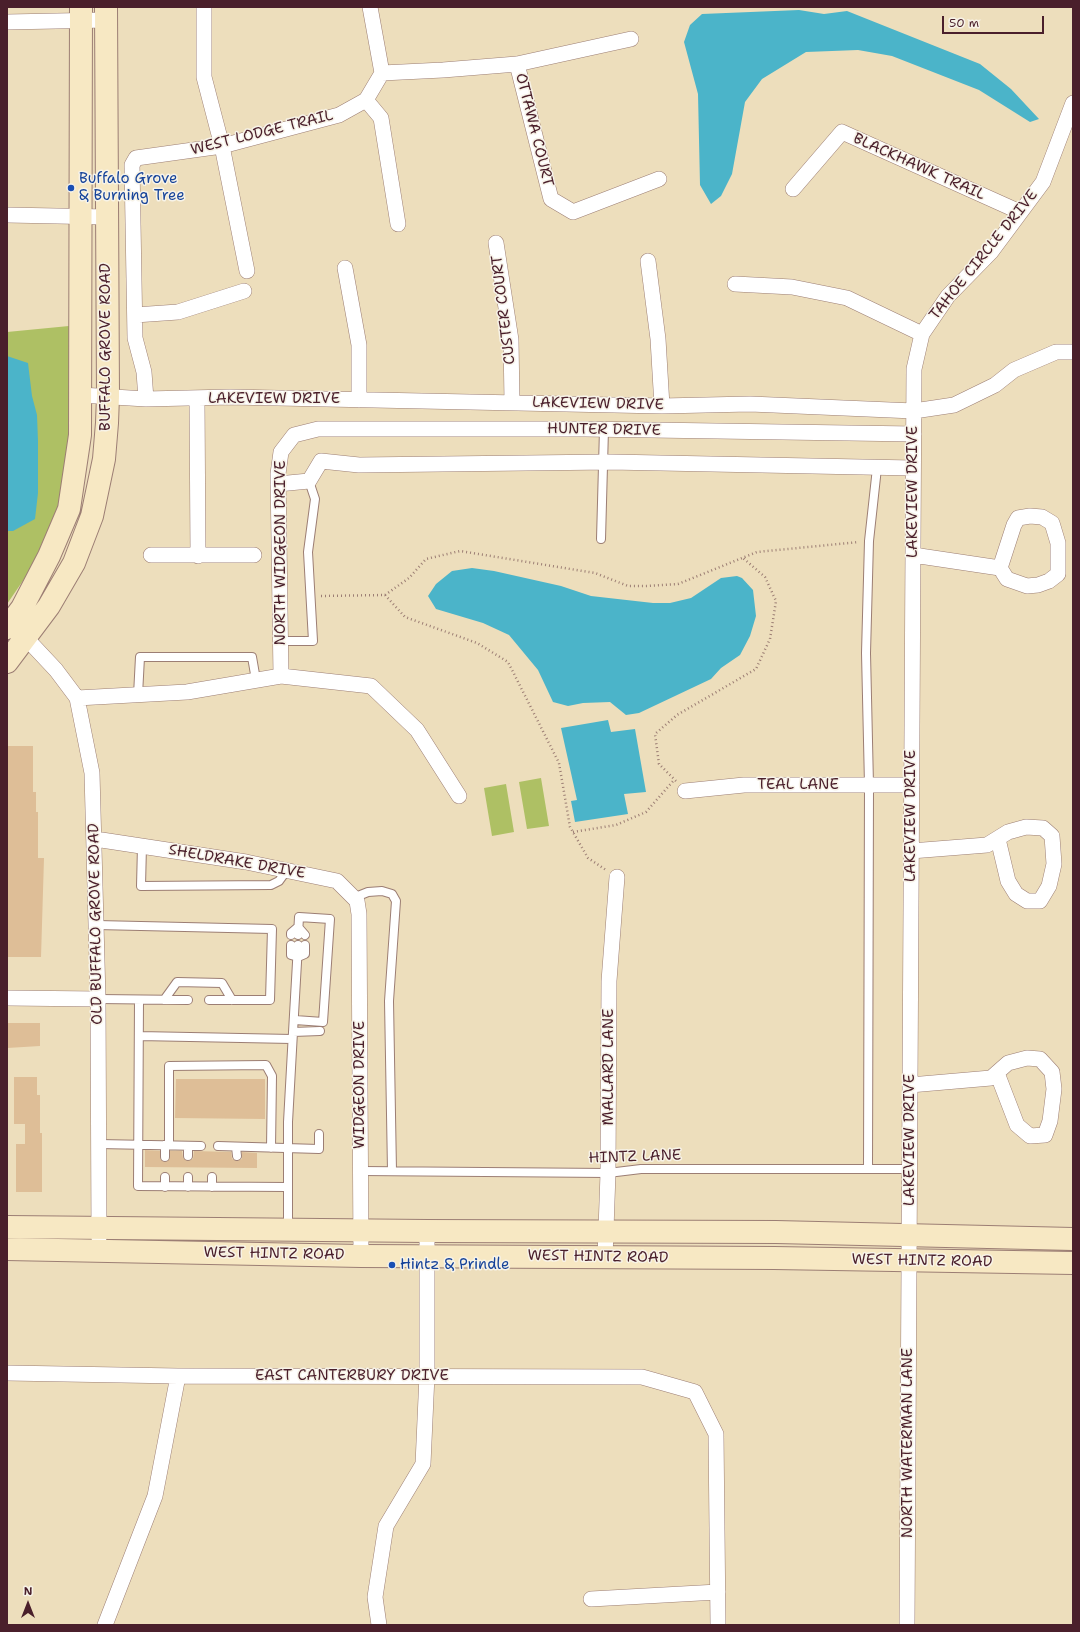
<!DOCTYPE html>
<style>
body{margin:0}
#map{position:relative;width:1080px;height:1632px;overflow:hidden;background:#eddebc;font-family:"Shantell Sans",sans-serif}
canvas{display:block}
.frame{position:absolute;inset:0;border:8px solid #4a1f2b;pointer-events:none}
.north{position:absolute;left:8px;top:1584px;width:40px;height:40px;-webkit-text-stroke:3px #f7f3e8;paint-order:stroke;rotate:0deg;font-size:11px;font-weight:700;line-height:16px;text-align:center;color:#4a1f2b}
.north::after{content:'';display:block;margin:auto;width:14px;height:18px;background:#4a1f2b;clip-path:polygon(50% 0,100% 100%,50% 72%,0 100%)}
.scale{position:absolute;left:942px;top:16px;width:102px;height:18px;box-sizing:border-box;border:2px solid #4a1f2b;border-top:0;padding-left:5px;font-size:12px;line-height:14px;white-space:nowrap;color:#4a1f2b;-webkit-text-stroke:3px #f7f3e8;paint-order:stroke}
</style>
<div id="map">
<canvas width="1080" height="1632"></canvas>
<div class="frame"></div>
<div class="north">N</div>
<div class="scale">50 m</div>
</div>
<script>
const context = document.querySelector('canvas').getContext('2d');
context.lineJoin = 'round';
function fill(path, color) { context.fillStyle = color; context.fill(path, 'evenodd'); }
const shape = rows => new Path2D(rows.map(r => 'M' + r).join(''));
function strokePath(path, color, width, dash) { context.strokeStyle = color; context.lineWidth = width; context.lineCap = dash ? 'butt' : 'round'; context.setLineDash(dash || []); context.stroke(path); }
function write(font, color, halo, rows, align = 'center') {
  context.font = font + ' "Shantell Sans",sans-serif'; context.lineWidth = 3; context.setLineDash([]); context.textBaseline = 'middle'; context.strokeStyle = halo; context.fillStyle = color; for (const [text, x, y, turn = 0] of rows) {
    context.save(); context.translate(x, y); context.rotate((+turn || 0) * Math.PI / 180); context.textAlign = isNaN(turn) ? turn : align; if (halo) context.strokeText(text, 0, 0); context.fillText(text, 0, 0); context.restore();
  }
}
const green = shape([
 [69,326,70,355,69,432,61,499,31,569,7,604,7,332],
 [541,778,549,826,527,829,519,782],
 [506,784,514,832,492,836,484,788]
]);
const water = shape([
 [799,10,824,14,847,11,980,64,1011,89,1039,119,1030,122,979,90,892,56,858,50,806,52,762,79,745,102,732,174,721,196,711,204,700,185,698,94,684,42,690,25,702,14],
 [7,356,28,363,32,396,37,415,38,441,38,493,35,519,13,531,7,531],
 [472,568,494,571,561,586,591,596,653,603,670,603,691,598,721,578,737,576,742,578,753,590,756,616,750,636,740,655,721,668,711,679,639,713,626,715,610,702,583,703,568,706,553,702,538,670,509,635,483,623,436,609,428,596,436,584,452,571],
 [608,720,611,732,635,729,646,792,624,794,628,814,575,822,571,801,577,800,561,728]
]);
const building = shape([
 [7,746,33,746,33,792,36,792,36,812,38,812,38,858,44,858,41,957,7,957],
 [7,1023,40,1023,40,1046,7,1048],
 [14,1077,37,1077,37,1095,40,1095,40,1133,42,1133,42,1192,16,1192,16,1144,25,1144,25,1124,14,1124],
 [176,1079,265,1079,265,1119,175,1118],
 [145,1150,160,1151,160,1159,165,1162,170,1159,170,1151,182,1151,183,1158,188,1161,193,1159,194,1151,231,1152,232,1159,237,1161,242,1159,242,1152,257,1153,257,1168,145,1167]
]);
const path = shape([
 [385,595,409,578,426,559,460,551,595,573,628,586,646,586,678,584,757,552,859,542],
 [321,596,385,595,405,617,477,643,508,662,559,763,570,827,588,858,606,870],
 [676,781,659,764,655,734,677,715,756,669,770,639,776,601,765,577,743,558],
 [573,832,616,825,646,812,674,780]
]);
const lane = shape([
 [601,539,604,429],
 [281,641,313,641,308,552,315,499,309,481],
 [138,695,140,657,252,657,256,680],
 [142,846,141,886,271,885,279,881,287,870],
 [353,898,368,892,382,891,392,894,396,901,389,1001,392,1171],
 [97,925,272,929,270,1000,209,1000],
 [291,935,291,933,298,927,305,935],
 [291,945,291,955,298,957,305,954,305,945],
 [298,945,293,1032,320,1031],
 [98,999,188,1000],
 [139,1000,138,1186,287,1187],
 [164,1000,177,982,222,983,232,1000],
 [295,1020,323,1022,330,919,299,917,298,935],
 [139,1036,292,1039],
 [99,1144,201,1146],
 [165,1145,165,1157],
 [169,1145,169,1066,266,1065,272,1076,271,1148],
 [188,1146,188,1156],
 [218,1146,319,1149,319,1134],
 [236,1147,237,1156],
 [868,1169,869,785,866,653,869,541,877,468],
 [361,1171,608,1173,641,1169,909,1169],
 [165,1177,165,1187],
 [188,1177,188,1187],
 [212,1177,212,1187],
 [288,1229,288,1122,293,1032]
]);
const street = shape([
 [204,7,204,77,222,146,247,271],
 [7,22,106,20],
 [517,64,551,199,573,212,659,179],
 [382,73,443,70,517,64,631,39],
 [366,100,381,118,398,224],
 [793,189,842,132,1020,212],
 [7,215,107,217],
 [496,243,511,340,512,402],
 [648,261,658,339,662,406],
 [345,268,359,345,359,400],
 [735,284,792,287,847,298,922,334],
 [135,315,178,312,244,291],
 [81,395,146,399,230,397,662,406,750,404,914,411,954,405,995,385,1014,370,1056,352,1073,352],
 [146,399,144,372,135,338,132,165,136,158,222,146,339,115,366,100,382,73,370,7],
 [197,399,198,556],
 [278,484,309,481,321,461,359,465,610,462,913,468],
 [1030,516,1042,517,1052,523,1058,543,1058,574,1049,581,1038,585,1027,586,1007,579,1000,568,1014,525,1018,518,1030,516],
 [151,555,254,555],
 [913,555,1000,568],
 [18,632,26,638,56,670,77,698,92,773,98,999,99,1238],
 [281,676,278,474,281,452,294,435,318,429,585,429,914,434],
 [77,698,187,692,281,676,371,686,417,730,459,796],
 [685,791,744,785,912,785],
 [95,839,246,862,337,881,357,901,359,914,361,1256],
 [911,851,987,845,1008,832,1026,827,1043,828,1052,836,1054,864,1049,886,1040,901,1027,901,1016,894,1008,881,998,839],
 [7,998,98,999],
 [910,1085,991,1078,1008,1063,1027,1058,1040,1059,1052,1072,1054,1089,1050,1121,1045,1135,1030,1136,1017,1125,997,1073],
 [605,1258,608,1173,609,981,617,877],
 [7,1373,178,1376,642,1377,695,1392,716,1434,718,1625],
 [591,1599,718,1592],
 [105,1625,155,1496,178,1376],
 [379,1625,375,1597,386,1526,423,1464,427,1375,427,1231],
 [907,1625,914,369,922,334,948,296,991,252,1043,182,1073,103]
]);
const secondary = shape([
 [7,628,22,608,49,556,69,509,80,435,81,7],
 [7,662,49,606,74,563,92,516,104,459,107,423,108,396,106,7],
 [7,1227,427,1231,776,1232,1073,1239],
 [7,1249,361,1256,774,1258,1073,1263]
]);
const markers = [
 [71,188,4,"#1a4fb4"],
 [392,1265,4,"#1a4fb4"]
];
const streetNames = [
 ["OTTAWA COURT",534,130,76],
 ["WEST LODGE TRAIL",262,133,-14],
 ["BLACKHAWK TRAIL",919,167,24],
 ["TAHOE CIRCLE DRIVE",984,255,-51],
 ["CUSTER COURT",504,310,-97],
 ["BUFFALO GROVE ROAD",106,347,-90],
 ["LAKEVIEW DRIVE",274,399],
 ["LAKEVIEW DRIVE",598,404,1],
 ["HUNTER DRIVE",604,430,1],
 ["LAKEVIEW DRIVE",913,492,-90],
 ["NORTH WIDGEON DRIVE",281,553,-90],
 ["TEAL LANE",798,785],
 ["LAKEVIEW DRIVE",911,816,-90],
 ["SHELDRAKE DRIVE",237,862,10],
 ["OLD BUFFALO GROVE ROAD",96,924,-91],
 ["MALLARD LANE",609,1067,-90],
 ["WIDGEON DRIVE",360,1085,-90],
 ["LAKEVIEW DRIVE",910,1140,-90],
 ["HINTZ LANE",635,1157,-2],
 ["WEST HINTZ ROAD",274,1254,1],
 ["WEST HINTZ ROAD",598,1257,1],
 ["WEST HINTZ ROAD",922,1261,1],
 ["EAST CANTERBURY DRIVE",352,1376],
 ["NORTH WATERMAN LANE",908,1443,-90]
];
const transitNames = [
 ["Buffalo Grove",79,179],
 ["& Burning Tree",79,196],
 ["Hintz & Prindle",400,1265]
];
fill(green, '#aec064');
fill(water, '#4bb4c9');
fill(building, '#debe97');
strokePath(lane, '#9c7e74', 10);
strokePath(street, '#9c7e74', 16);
strokePath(secondary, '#9c7e74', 24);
strokePath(path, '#9c7e74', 2.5, [1, 3]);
strokePath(lane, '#fff', 8);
strokePath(street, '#fff', 15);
strokePath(secondary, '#f7e8c3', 22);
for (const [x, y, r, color] of markers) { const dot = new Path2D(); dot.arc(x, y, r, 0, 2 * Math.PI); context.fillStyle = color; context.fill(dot); strokePath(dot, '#f7f3e8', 1.5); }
write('15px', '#4a1f2b', '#f7f3e8', streetNames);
write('15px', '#164399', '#f7f3e8', transitNames, 'left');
</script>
